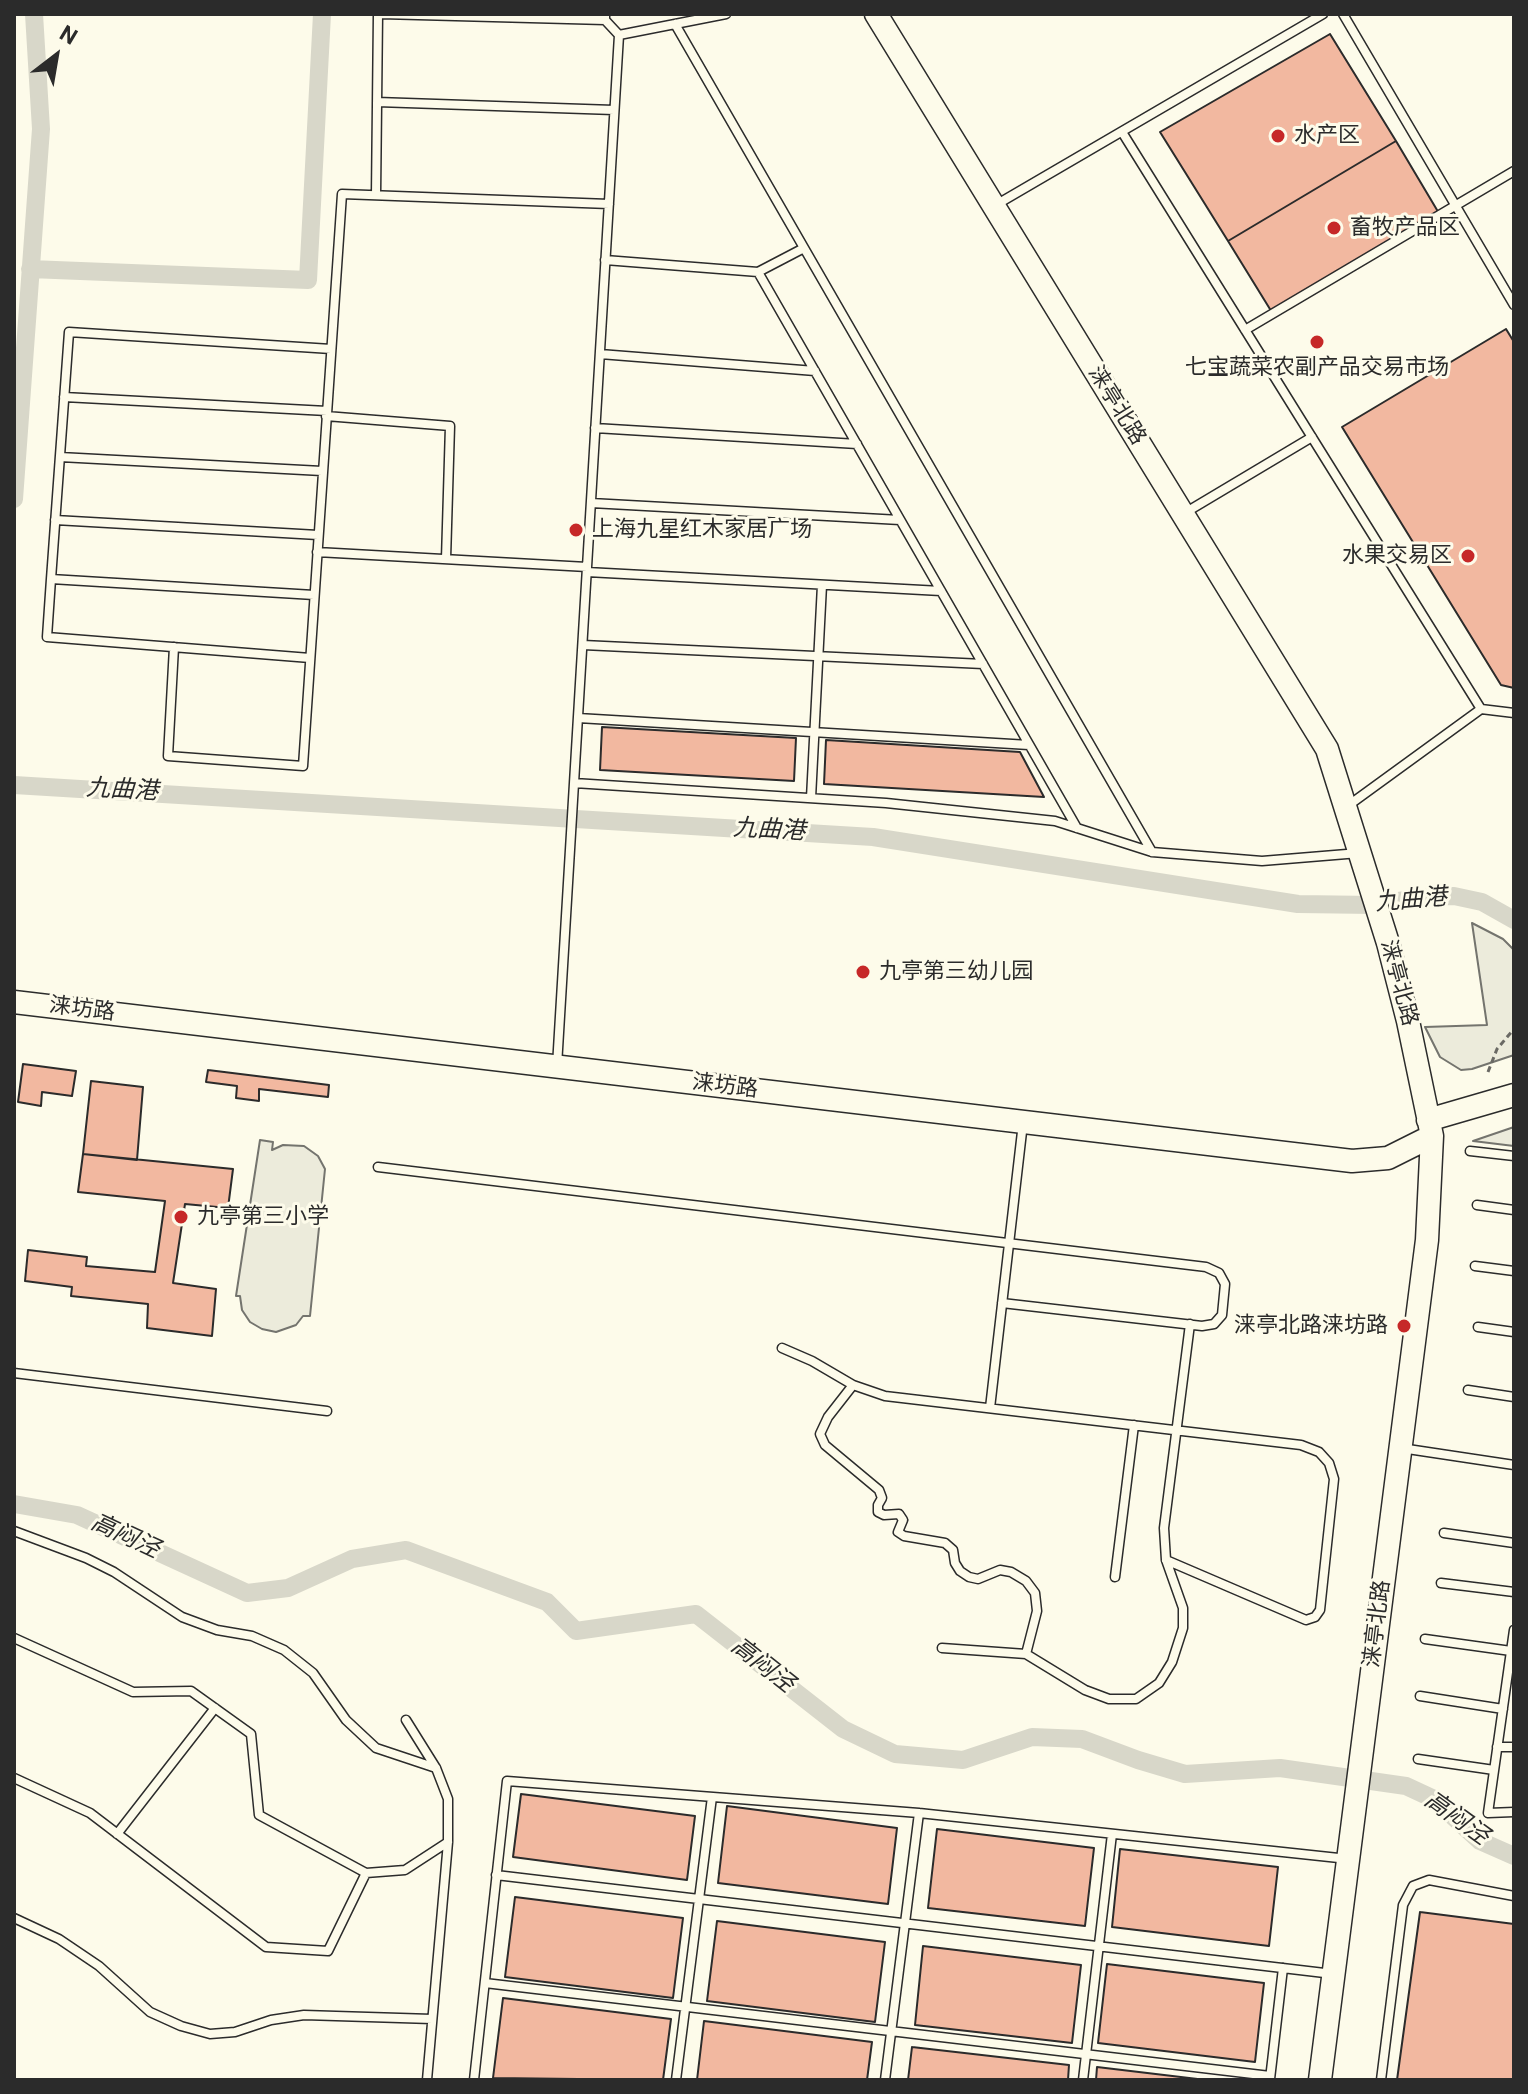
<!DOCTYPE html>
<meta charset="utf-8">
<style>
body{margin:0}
#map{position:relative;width:1528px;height:2094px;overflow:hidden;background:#fdfbea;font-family:Roboto,sans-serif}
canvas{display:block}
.frame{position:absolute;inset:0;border:16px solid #2b2b2b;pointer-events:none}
.north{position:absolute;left:16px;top:16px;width:80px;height:80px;-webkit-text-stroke:6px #fdfbea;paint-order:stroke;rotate:31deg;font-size:22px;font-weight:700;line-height:32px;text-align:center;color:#2b2b2b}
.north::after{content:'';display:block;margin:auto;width:28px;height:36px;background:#2b2b2b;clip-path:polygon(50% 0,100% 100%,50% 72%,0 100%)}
</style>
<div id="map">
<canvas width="1528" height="2094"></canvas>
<div class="frame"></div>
<div class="north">N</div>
</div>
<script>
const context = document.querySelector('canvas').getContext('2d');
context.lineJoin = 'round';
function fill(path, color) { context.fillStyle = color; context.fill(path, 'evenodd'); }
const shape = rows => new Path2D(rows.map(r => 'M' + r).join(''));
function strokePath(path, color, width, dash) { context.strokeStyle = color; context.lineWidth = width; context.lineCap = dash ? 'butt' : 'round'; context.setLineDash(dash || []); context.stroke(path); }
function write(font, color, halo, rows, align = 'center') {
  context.font = font + ' Roboto,"Noto Sans SC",sans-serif'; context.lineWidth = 6; context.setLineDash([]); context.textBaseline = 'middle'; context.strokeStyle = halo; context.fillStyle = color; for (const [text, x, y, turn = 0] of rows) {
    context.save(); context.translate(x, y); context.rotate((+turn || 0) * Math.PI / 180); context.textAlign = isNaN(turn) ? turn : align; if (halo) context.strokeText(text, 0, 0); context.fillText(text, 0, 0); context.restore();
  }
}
const green = shape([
 [1472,923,1503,939,1514,950,1514,1055,1472,1069,1461,1070,1440,1057,1425,1027,1487,1025,1472,923],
 [1514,1127,1514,1146,1473,1141,1514,1127],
 [260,1140,273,1142,272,1150,283,1145,304,1146,318,1156,325,1169,310,1316,303,1316,296,1325,276,1332,262,1329,250,1322,242,1310,240,1296,236,1296,260,1140]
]);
const canal = shape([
 [30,269,308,280,322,14],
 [14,499,41,129,34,14],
 [14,785,873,837,1298,904,1374,905,1424,897,1454,896,1482,902,1514,920],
 [14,1504,77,1515,247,1593,288,1588,352,1559,406,1550,547,1602,576,1631,696,1614,843,1729,895,1754,963,1760,1032,1737,1082,1739,1138,1760,1185,1774,1280,1768,1406,1786,1434,1799,1480,1841,1514,1856]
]);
const building = shape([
 [1330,34,1396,141,1228,241,1160,132,1330,34],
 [1396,141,1440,215,1273,314,1228,241,1396,141],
 [1506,329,1514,342,1514,688,1501,685,1342,427,1506,329],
 [602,727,796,738,794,781,600,770,602,727],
 [826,740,1020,752,1044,797,824,784,826,740],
 [23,1064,76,1071,72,1096,42,1092,41,1106,18,1102,23,1064],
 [208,1070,329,1085,328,1097,259,1089,259,1101,236,1098,237,1086,206,1082,208,1070],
 [91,1081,143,1087,137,1160,83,1154,91,1081],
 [83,1154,233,1169,228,1208,185,1204,173,1283,216,1289,212,1336,147,1328,148,1304,71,1296,72,1287,25,1281,28,1250,87,1257,86,1266,155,1272,165,1201,78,1192,83,1154],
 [521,1794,695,1816,687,1880,513,1857,521,1794],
 [727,1806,897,1828,888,1904,718,1883,727,1806],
 [937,1829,1094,1848,1085,1926,928,1908,937,1829],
 [1120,1849,1278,1867,1269,1946,1112,1927,1120,1849],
 [515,1897,683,1918,673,1998,505,1977,515,1897],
 [1420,1912,1514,1924,1514,2080,1397,2080,1420,1912],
 [717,1921,885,1942,875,2022,707,2001,717,1921],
 [923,1946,1081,1965,1072,2043,915,2025,923,1946],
 [1107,1964,1264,1983,1255,2062,1098,2043,1107,1964],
 [503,1998,671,2019,663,2080,493,2078,503,1998],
 [704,2021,872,2042,867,2080,697,2080,704,2021],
 [912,2047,1069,2065,1068,2080,908,2080,912,2047],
 [1097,2067,1206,2080,1096,2080,1097,2067]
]);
const path = shape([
 [1488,1072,1497,1049,1514,1029]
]);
const lane = shape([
 [381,14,605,20],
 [1343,14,1514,305],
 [675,24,1152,852],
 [619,35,726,14],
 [377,102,614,110],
 [1122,132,1481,709,1514,713],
 [376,195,378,14],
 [994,206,1323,14],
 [605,260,758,272,804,248],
 [758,272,1077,828],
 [1245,330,1514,171],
 [600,354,815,371],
 [64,397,327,411],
 [326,416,450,426,446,559],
 [595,428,857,444],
 [60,457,322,471],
 [591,503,900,520],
 [1183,514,1312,437],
 [55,520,318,535],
 [317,552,587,567],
 [587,572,941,591],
 [51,579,314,595],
 [583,645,983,664],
 [174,647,168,756,303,766,342,194,609,204],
 [310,658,47,637,51,579,69,332,331,349],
 [578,718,1029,745],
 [574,783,886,803,1055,821,1152,852,1262,861,1359,853],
 [811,798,822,585],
 [1349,805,1481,709],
 [557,1066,619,35,605,20,605,14],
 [1470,1151,1514,1156],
 [378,1167,1206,1267,1219,1273,1225,1284,1222,1315,1214,1324,1202,1326,1002,1303],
 [1477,1205,1514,1210],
 [1475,1266,1514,1271],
 [1478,1327,1514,1332],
 [782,1348,812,1361,853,1385,885,1396,1301,1445,1319,1452,1329,1463,1334,1479,1320,1610,1315,1617,1306,1620,1166,1560],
 [14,1373,327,1411],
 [853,1385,828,1417,820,1434,825,1445,879,1490,882,1498,878,1505,878,1512,884,1515,899,1514,903,1520,898,1532,904,1536,945,1543,953,1550,955,1563,960,1571,969,1577,978,1579,1000,1570,1011,1572,1026,1581,1035,1593,1037,1611,1026,1654],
 [1468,1390,1514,1397],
 [990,1408,1023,1123],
 [1401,1448,1514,1465],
 [14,1531,86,1558,114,1572,182,1617,217,1630,252,1636,284,1650,313,1673,346,1720,376,1748,436,1768],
 [1444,1533,1514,1543],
 [1115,1577,1134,1425],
 [1441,1583,1514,1592],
 [1514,1630,1488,1813,1514,1812],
 [14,1638,133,1692,191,1691,251,1734,259,1815,366,1873,405,1870,448,1842],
 [1425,1639,1511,1651],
 [942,1648,1026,1654,1085,1690,1109,1699,1136,1699,1159,1683,1172,1662,1183,1628,1183,1608,1166,1560,1164,1528,1190,1324],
 [1420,1696,1503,1709],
 [406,1720,436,1768,448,1799,448,1842,427,2080],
 [1497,1747,1514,1747],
 [1418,1759,1494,1770],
 [14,1778,90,1813,266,1947,328,1951,366,1873],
 [117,1834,215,1708],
 [496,1875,1333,1974],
 [14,1918,59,1939,99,1966,150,2012,181,2026,210,2034,235,2032,271,2020,304,2015,432,2019],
 [485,1983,1270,2076],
 [1270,2079,1283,1968],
 [474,2080,507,1781,919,1813,1348,1859],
 [676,2080,712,1797],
 [885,2080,919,1813],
 [1083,2080,1112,1834],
 [1381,2080,1403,1905,1413,1886,1429,1880,1514,1896]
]);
const secondary = shape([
 [876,14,1327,749,1388,943,1408,1021,1432,1136,1427,1240,1320,2080],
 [14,1002,1352,1161,1388,1158,1432,1136],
 [1428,1120,1514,1095]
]);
const markers = [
 [1278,136,8,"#c62828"],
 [1334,228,8,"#c62828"],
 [1317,342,8,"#c62828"],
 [576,530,8,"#c62828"],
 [1468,556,8,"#c62828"],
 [863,972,8,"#c62828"],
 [181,1217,8,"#c62828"],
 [1404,1326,8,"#c62828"]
];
const poiNames = [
 ["水产区",1294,136],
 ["畜牧产品区",1350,228],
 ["七宝蔬菜农副产品交易市场",1317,368,"center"],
 ["上海九星红木家居广场",592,530],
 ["水果交易区",1452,556,"right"],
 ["九亭第三幼儿园",879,972],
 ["九亭第三小学",197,1217],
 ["涞亭北路涞坊路",1388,1326,"right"]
];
const streetNames = [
 ["涞亭北路",1116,406,58],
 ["涞亭北路",1398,983,75],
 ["涞坊路",82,1010,7],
 ["涞坊路",725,1087,7],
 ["涞亭北路",1378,1624,-83]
];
const waterNames = [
 ["九曲港",122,791,3],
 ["九曲港",769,831,3],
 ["九曲港",1411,901,-5],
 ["高闷泾",125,1537,25],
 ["高闷泾",762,1666,38],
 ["高闷泾",1456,1819,36]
];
fill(green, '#ecebdb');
strokePath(green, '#74746e', 2);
strokePath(canal, '#d8d7c9', 18);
fill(building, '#f2b8a0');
strokePath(building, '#2b2b2b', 2);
strokePath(lane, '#2b2b2b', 11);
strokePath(secondary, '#2b2b2b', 25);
strokePath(path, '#6a6964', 3, [6, 4]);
strokePath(lane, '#fdfbea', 8);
strokePath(secondary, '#fdfbea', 22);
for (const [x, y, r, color] of markers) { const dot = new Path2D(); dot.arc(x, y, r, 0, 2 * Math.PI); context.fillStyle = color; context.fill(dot); strokePath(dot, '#fdfbea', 3); }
write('22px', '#2b2b2b', '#fdfbea', poiNames, 'left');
write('22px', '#2b2b2b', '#fdfbea', streetNames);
write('italic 24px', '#2b2b2b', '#fdfbea', waterNames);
</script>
